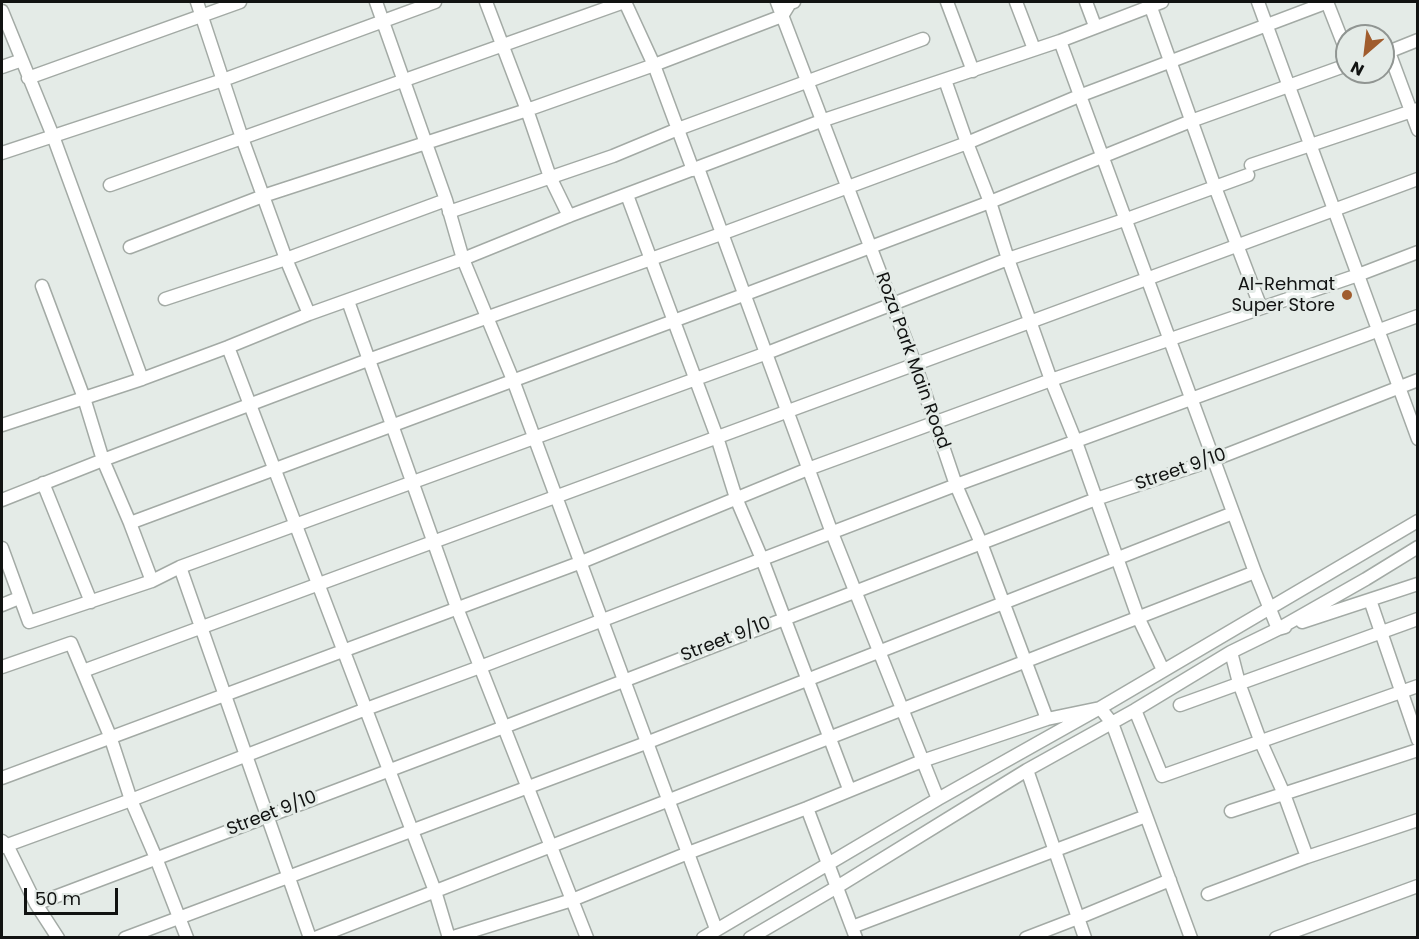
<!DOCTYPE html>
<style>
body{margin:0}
#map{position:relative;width:1419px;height:939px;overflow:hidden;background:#e4ebe7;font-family:Poppins,sans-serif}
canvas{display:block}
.frame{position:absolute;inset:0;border:3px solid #111312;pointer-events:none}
.north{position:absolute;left:1335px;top:24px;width:60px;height:60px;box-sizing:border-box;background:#e4ebe7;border:2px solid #909592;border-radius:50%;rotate:208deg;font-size:16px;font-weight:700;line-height:24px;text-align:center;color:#111312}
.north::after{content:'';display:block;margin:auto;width:21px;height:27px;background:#a05c2d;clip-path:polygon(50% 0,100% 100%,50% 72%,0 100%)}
.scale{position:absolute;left:24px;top:888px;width:94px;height:27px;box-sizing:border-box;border:3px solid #111312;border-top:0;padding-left:8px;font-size:18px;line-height:21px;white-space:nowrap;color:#111312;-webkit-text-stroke:4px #e4ebe7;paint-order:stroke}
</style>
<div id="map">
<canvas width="1419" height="939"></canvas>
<div class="frame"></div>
<div class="north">N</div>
<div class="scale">50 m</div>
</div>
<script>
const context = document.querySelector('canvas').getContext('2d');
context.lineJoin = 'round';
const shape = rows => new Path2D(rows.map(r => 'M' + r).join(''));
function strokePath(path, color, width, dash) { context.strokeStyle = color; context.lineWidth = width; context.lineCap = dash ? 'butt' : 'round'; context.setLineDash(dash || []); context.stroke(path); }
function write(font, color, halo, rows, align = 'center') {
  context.font = font + ' Poppins,sans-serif'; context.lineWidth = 6; context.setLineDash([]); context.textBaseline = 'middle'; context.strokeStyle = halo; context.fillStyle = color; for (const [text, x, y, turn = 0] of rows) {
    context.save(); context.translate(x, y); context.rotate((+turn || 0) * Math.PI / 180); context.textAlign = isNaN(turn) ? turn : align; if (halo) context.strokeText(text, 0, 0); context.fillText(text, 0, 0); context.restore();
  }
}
const minor = shape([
 [197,2,242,138,286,259,309,314],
 [376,2,446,200,463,259,513,380,716,929],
 [486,2,527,110,550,177,569,216],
 [625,2,654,65,693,170],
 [777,2,915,364,956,485,981,543,1047,719],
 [947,2,973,71],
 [1016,2,1034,49],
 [1086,2,1095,26],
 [1149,2,1215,187,1261,308],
 [1258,2,1418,439],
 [1327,2,1347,53],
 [2,11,53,136,142,379],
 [1060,41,1255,572,1278,629,1285,627],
 [1389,52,1418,130],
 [1383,54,1418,40],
 [2,67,22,60],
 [28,78,240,2],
 [945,80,967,143,990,202,1008,259,1051,380,1076,442,1138,617,1163,670],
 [2,153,223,80,435,2],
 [1251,165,1418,109],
 [698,168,832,533,938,799],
 [110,185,624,2],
 [627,195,717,437,736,498,762,559,849,789],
 [449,212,613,156,678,129,923,39],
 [130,247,263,196,527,110,654,65,782,16,790,3,794,2],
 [42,286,84,398,103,460,130,523,152,581],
 [165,299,286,259,446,200],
 [348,301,457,608,587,938],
 [228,347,435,891,449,938],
 [2,425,142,379,228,347,309,314,463,259,569,216,821,121,1060,41,1162,2],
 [43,483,91,602],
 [2,500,103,460,368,360,721,234,967,143,1079,96,1328,2],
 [130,523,746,294,990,202,1191,121,1347,65],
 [2,548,29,622,152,581,180,567,767,353,1008,259,1127,219,1248,175],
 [180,567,310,938],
 [1370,600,1418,740],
 [2,605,19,598],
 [1302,622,1418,584],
 [1231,652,1239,683,1260,740,1284,794,1307,857,1418,820],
 [2,667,71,643,110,736,131,800,156,858,187,938],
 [83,671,1418,179],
 [1180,705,1418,619],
 [1135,710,1162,776,1418,686],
 [1027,770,1085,938],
 [2,778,579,563,808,469,1051,380,1358,275,1418,252],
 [807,808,856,938],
 [1231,811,1418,750],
 [2,841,7,845,36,904,58,938],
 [2,847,131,800,366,709,480,667,956,485,1418,316],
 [1208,894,1307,857],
 [36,904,504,727,1096,499,1213,460,1418,380],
 [852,927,1146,816],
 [125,938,646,743,1233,513],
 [315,938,1255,572],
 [450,938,572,900,688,853,807,808,922,761,1047,719,1100,708,1418,521],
 [703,938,938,799,1100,708,1112,723,1191,938],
 [750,938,837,887,1027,770,1135,710,1231,652,1278,629,1366,579,1418,547],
 [1026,938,1078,918,1170,880],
 [1276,938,1418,886]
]);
const markers = [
 [1347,295,6,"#a05c2d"]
];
const poiNames = [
 ["Al-Rehmat",1335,285],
 ["Super Store",1335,306]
];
const streetNames = [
 ["Roza Park Main Road",912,361,70],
 ["Street 9/10",1181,470,-19],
 ["Street 9/10",726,640,-21],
 ["Street 9/10",272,814,-21]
];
strokePath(minor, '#a3aaa5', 15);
strokePath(minor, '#fff', 12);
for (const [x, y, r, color] of markers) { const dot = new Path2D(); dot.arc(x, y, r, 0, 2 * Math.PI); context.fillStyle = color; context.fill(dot); strokePath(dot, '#e4ebe7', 2); }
write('18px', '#111312', '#e4ebe7', poiNames, 'right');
write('18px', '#111312', '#e4ebe7', streetNames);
</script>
